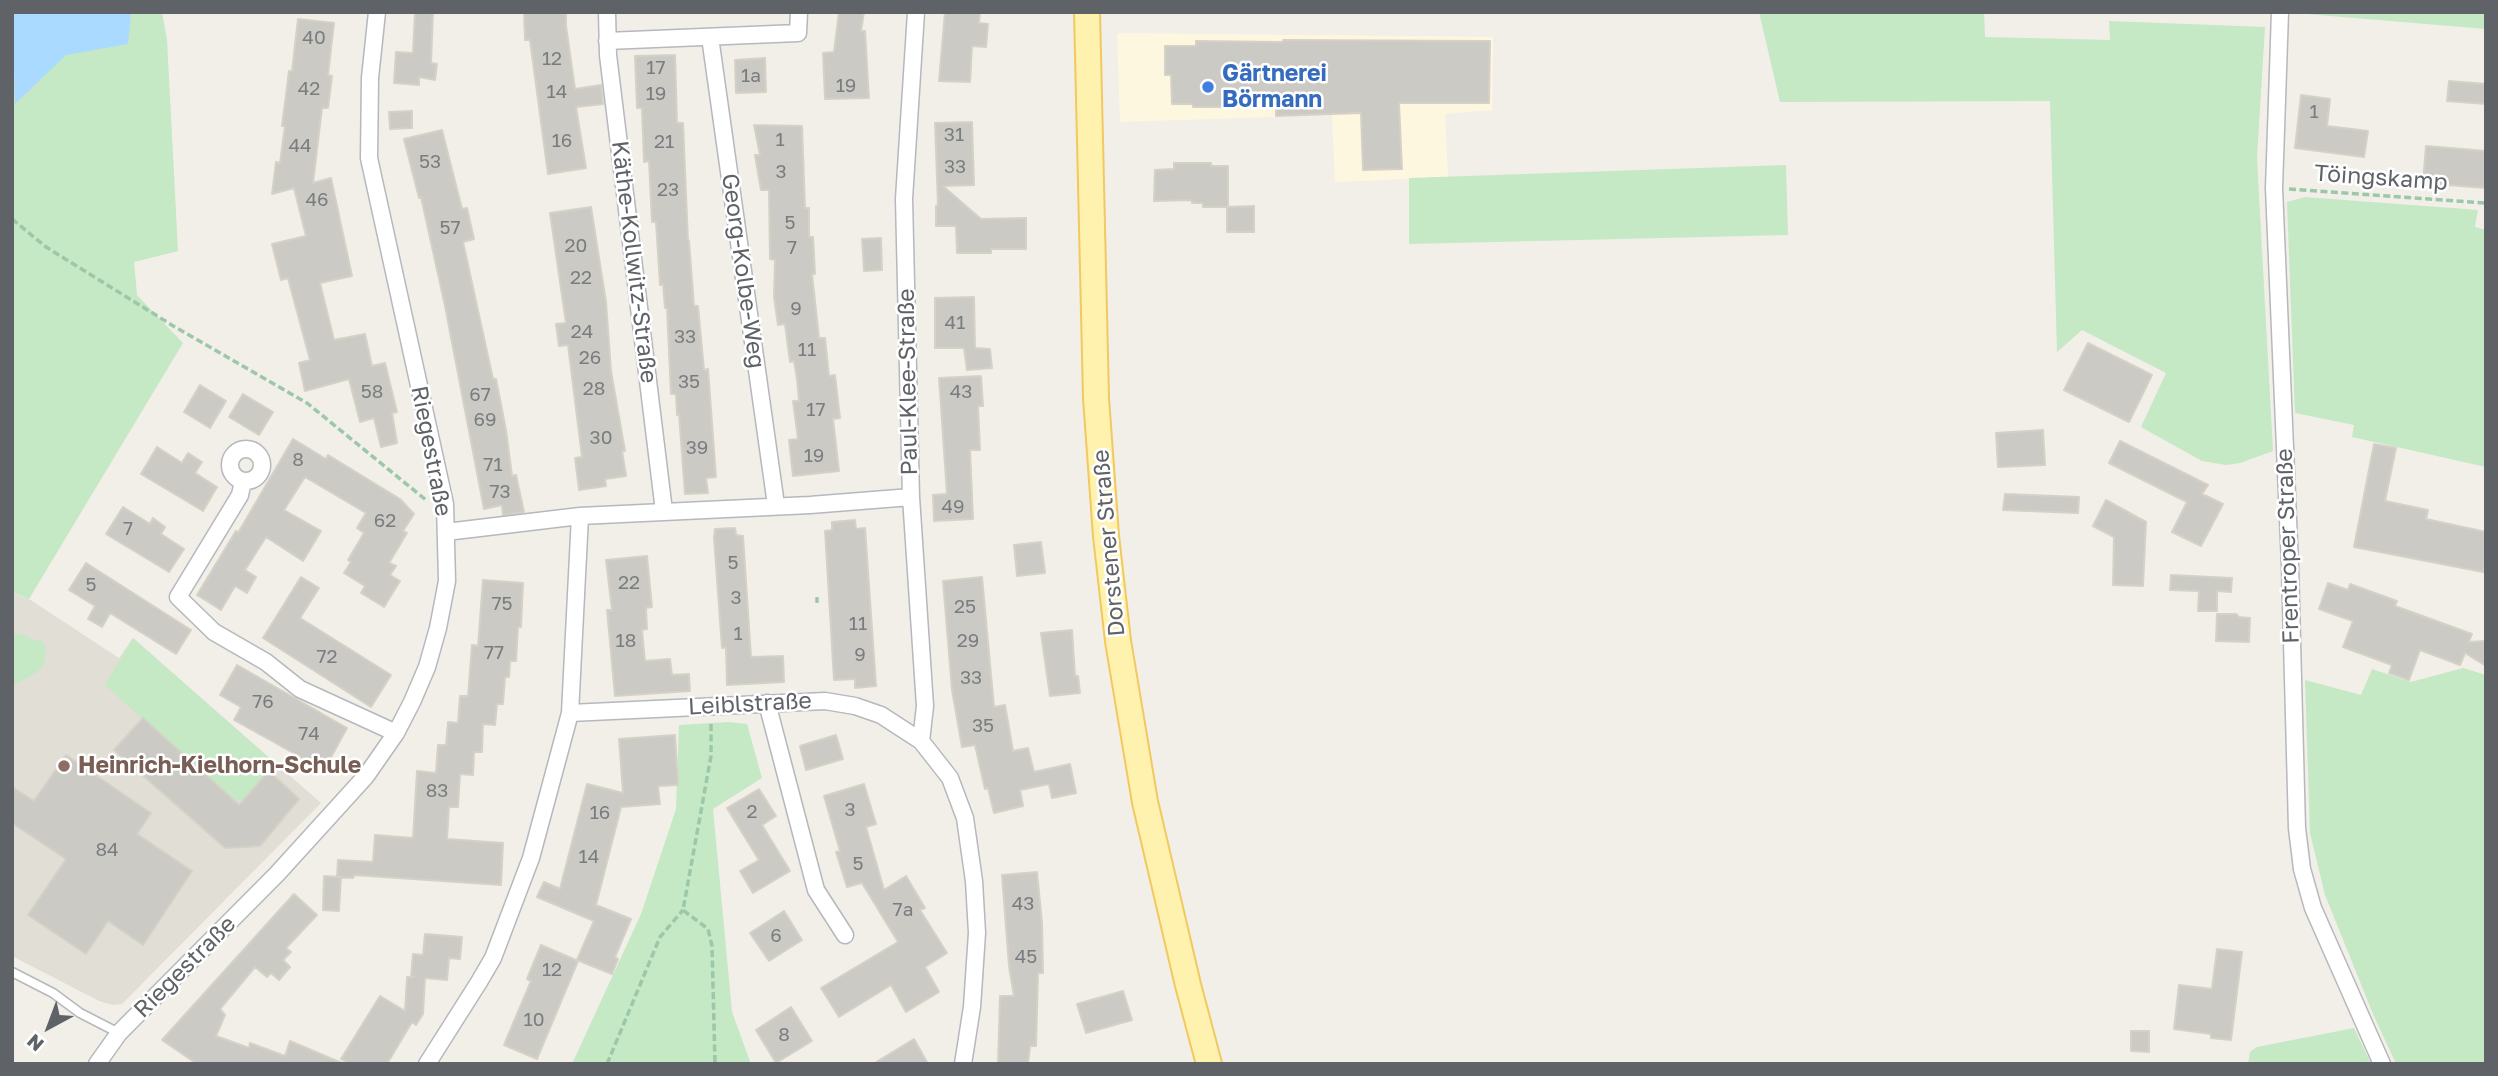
<!DOCTYPE html>
<meta charset="utf-8">
<style>
body{margin:0}
#map{position:relative;width:2498px;height:1076px;overflow:hidden;background:#f1efe8;font-family:"Golos Text",sans-serif}
canvas{display:block}
.frame{position:absolute;inset:0;border:14px solid #5f6368;pointer-events:none}
.north{position:absolute;left:14px;top:992px;width:70px;height:70px;-webkit-text-stroke:5px #fff;paint-order:stroke;rotate:221deg;font-size:19px;font-weight:700;line-height:28px;text-align:center;color:#5f6368}
.north::after{content:'';display:block;margin:auto;width:24px;height:32px;background:#5f6368;clip-path:polygon(50% 0,100% 100%,50% 72%,0 100%)}
</style>
<div id="map">
<canvas width="2498" height="1076"></canvas>
<div class="frame"></div>
<div class="north">N</div>
</div>
<script>
const context = document.querySelector('canvas').getContext('2d');
context.lineJoin = 'round';
function fill(path, color) { context.fillStyle = color; context.fill(path, 'evenodd'); }
const shape = rows => new Path2D(rows.map(r => 'M' + r).join(''));
function strokePath(path, color, width, dash) { context.strokeStyle = color; context.lineWidth = width; context.lineCap = dash ? 'butt' : 'round'; context.setLineDash(dash || []); context.stroke(path); }
function write(font, color, halo, rows, align = 'center') {
  context.font = font + ' "Golos Text",sans-serif'; context.lineWidth = 5; context.setLineDash([]); context.textBaseline = 'middle'; context.strokeStyle = halo; context.fillStyle = color; for (const [text, x, y, turn = 0] of rows) {
    context.save(); context.translate(x, y); context.rotate((+turn || 0) * Math.PI / 180); context.textAlign = isNaN(turn) ? turn : align; if (halo) context.strokeText(text, 0, 0); context.fillText(text, 0, 0); context.restore();
  }
}
const commercial = shape([
 [1117,33,1493,37,1492,110,1445,114,1448,177,1335,182,1332,115,1120,122]
]);
const education = shape([
 [12,593,29,599,119,658,133,638,321,803,122,1004,113,1005,99,1001,12,956]
]);
const green = shape([
 [12,12,162,12,167,40,178,251,134,262,137,295,183,343,29,599,12,592],
 [1759,12,1984,12,1985,37,2110,40,2109,21,2265,27,2257,158,2273,451,2240,463,2226,465,2202,461,2141,427,2166,373,2082,330,2057,352,2050,101,1780,102],
 [2295,12,2486,12,2486,29,2295,13],
 [1786,165,1788,235,1409,244,1409,178],
 [2305,197,2478,210,2475,227,2486,230,2486,467,2352,437,2354,425,2295,413,2287,202],
 [12,634,22,634,35,641,41,640,46,648,44,664,37,672,12,686],
 [133,638,276,764,244,800,234,801,105,685],
 [2463,668,2486,675,2486,1064,2396,1064,2373,1014,2325,895,2310,833,2305,680,2361,695,2372,669,2411,682],
 [728,722,747,724,762,778,713,809,732,1012,751,1064,572,1064,641,914,676,809,679,725],
 [2354,1028,2371,1064,2248,1064,2250,1052,2257,1047]
]);
const water = shape([
 [12,12,131,12,128,44,66,55,15,104]
]);
const building = shape([
 [415,12,433,12,431,63,437,64,435,80,419,77,419,85,394,83,396,52,413,53,415,12],
 [524,12,566,12,566,26,575,89,601,85,603,104,576,107,586,168,548,174,530,40,525,40,524,12],
 [839,12,864,12,861,31,865,31,869,98,825,99,823,53,834,52,839,12],
 [945,12,980,12,979,23,988,24,986,47,972,46,970,82,939,81,945,12],
 [298,19,334,23,328,75,332,76,328,108,322,108,313,183,331,178,352,276,320,283,334,340,365,334,372,366,385,363,397,412,392,413,397,443,381,447,374,418,360,422,349,379,305,391,299,363,310,360,288,278,281,280,272,244,306,236,294,188,272,194,276,162,280,163,285,126,282,126,289,71,292,71,298,19],
 [1283,40,1490,41,1489,103,1399,103,1402,169,1363,170,1361,113,1276,116,1276,98,1232,99,1232,107,1193,107,1193,104,1172,104,1171,75,1165,75,1165,46,1196,46,1196,41,1283,42,1283,40],
 [675,55,677,123,683,123,688,241,689,241,694,306,698,306,704,370,708,369,716,477,706,478,708,493,685,494,679,414,677,415,676,394,671,394,667,308,665,308,663,284,660,285,656,222,652,222,649,161,644,162,642,108,637,108,635,56,675,55],
 [765,58,766,92,736,93,735,60,765,58],
 [2449,81,2486,84,2486,104,2447,101,2449,81],
 [2301,95,2330,99,2327,126,2368,131,2364,157,2295,148,2301,95],
 [412,111,412,128,390,129,389,112,412,111],
 [972,122,974,185,943,186,981,219,1026,218,1026,249,991,249,991,253,957,253,956,226,936,226,936,206,938,205,935,123,972,122],
 [754,125,802,126,805,208,809,208,809,237,813,237,815,274,812,274,819,338,825,338,829,376,835,375,840,418,833,419,839,471,793,476,789,440,798,439,793,401,799,401,797,379,794,361,790,362,785,324,778,325,774,297,775,260,770,259,769,190,761,190,755,155,760,155,754,125],
 [442,130,462,209,467,208,474,239,463,242,493,379,496,379,506,430,512,476,516,475,524,512,503,515,502,505,484,509,445,306,421,197,419,198,404,139,442,130],
 [2426,146,2486,151,2486,188,2423,183,2426,146],
 [1174,163,1211,163,1211,166,1228,166,1228,207,1203,207,1203,203,1192,203,1192,200,1154,201,1155,170,1174,169,1174,163],
 [1254,206,1254,232,1227,232,1227,207,1254,206],
 [591,207,606,302,611,371,625,451,622,451,626,476,605,479,606,486,579,490,575,458,582,457,568,345,559,346,556,324,566,323,550,213,591,207],
 [881,238,882,270,864,271,862,239,881,238],
 [974,297,975,348,990,349,992,368,967,370,964,348,935,348,935,298,974,297],
 [2088,343,2152,375,2129,422,2064,390,2088,343],
 [981,376,983,406,978,406,980,450,970,450,973,519,934,521,933,495,947,494,939,378,981,376],
 [200,385,226,401,210,428,184,412,200,385],
 [243,394,273,412,259,435,229,417,243,394],
 [2043,430,2045,465,1998,467,1996,433,2043,430],
 [293,439,326,459,328,455,400,499,414,514,403,531,407,533,389,563,396,566,390,575,400,581,384,607,361,593,365,586,344,573,351,562,348,560,364,533,357,528,366,513,305,477,284,510,321,531,303,561,266,537,245,570,256,577,247,593,235,586,221,610,197,595,236,531,238,533,293,439],
 [2120,441,2208,485,2202,494,2223,504,2201,546,2172,532,2187,502,2109,463,2120,441],
 [2374,444,2396,448,2385,501,2428,510,2426,519,2486,532,2486,556,2483,572,2354,547,2374,444],
 [157,447,182,463,188,453,202,462,195,473,217,487,203,511,141,474,157,447],
 [2005,494,2079,497,2078,513,2003,510,2005,494],
 [2106,500,2146,522,2143,586,2113,585,2114,537,2093,526,2106,500],
 [123,507,150,524,153,518,165,527,161,534,184,549,169,572,106,534,123,507],
 [855,520,856,529,865,528,876,686,855,688,855,679,834,680,825,531,832,530,832,522,855,520],
 [735,528,736,535,743,536,751,657,783,656,784,682,727,685,726,647,722,648,714,538,715,529,735,528],
 [1041,542,1045,573,1017,576,1014,545,1041,542],
 [647,556,652,607,646,608,647,629,642,630,645,661,670,659,672,675,689,674,690,691,615,696,607,610,612,610,606,560,647,556],
 [86,563,191,630,176,654,110,613,102,627,88,619,95,606,69,590,86,563],
 [2171,575,2232,578,2231,592,2217,591,2217,611,2198,611,2199,591,2170,590,2171,575],
 [301,577,319,588,300,618,391,675,371,707,263,638,301,577],
 [982,577,994,707,1005,705,1013,751,1028,748,1034,772,1070,764,1076,793,1052,798,1049,784,1020,790,1023,806,994,813,988,788,985,789,975,745,962,747,952,690,943,581,982,577],
 [483,580,523,583,521,627,518,627,516,661,510,661,509,677,505,677,503,704,497,704,495,725,483,724,482,752,474,752,473,775,460,774,458,807,449,807,447,839,503,843,501,885,354,875,353,878,337,877,338,860,373,862,375,835,413,838,417,771,436,773,438,745,446,745,448,722,458,723,460,696,468,696,472,645,478,646,483,580],
 [2328,583,2348,590,2350,584,2397,601,2395,606,2472,634,2469,642,2486,641,2486,666,2465,653,2460,665,2420,650,2409,680,2389,673,2392,665,2343,647,2353,621,2319,609,2328,583],
 [2217,614,2236,614,2239,617,2250,618,2249,642,2216,641,2217,614],
 [1072,630,1075,676,1078,676,1080,693,1050,696,1041,633,1072,630],
 [237,665,347,728,324,770,234,720,241,707,220,695,237,665],
 [143,718,239,805,269,771,299,799,260,846,225,848,114,750,143,718],
 [675,735,678,785,658,786,660,804,621,807,596,905,631,919,615,957,618,959,612,974,577,960,594,921,537,897,544,882,560,889,587,784,623,793,619,739,675,735],
 [836,735,843,759,806,770,800,746,836,735],
 [66,755,151,813,137,834,192,871,143,945,108,921,86,954,28,915,66,859,12,823,12,787,34,801,66,755],
 [864,784,876,824,866,827,884,890,906,876,925,908,920,910,947,953,925,967,939,992,906,1012,891,985,839,1017,821,988,898,942,862,883,847,887,836,852,840,851,824,796,864,784],
 [759,789,776,816,762,825,790,871,753,893,740,871,759,860,727,808,759,789],
 [1037,872,1042,923,1043,973,1038,973,1036,1046,1030,1046,1028,1064,998,1064,1000,996,1014,996,1009,966,1002,875,1037,872],
 [324,876,341,877,339,911,323,910,324,876],
 [294,894,317,915,286,948,291,952,283,960,290,967,279,980,271,973,267,977,255,967,220,1009,225,1015,216,1036,249,1048,250,1043,285,1056,290,1041,344,1064,197,1064,162,1040,294,894],
 [784,911,802,940,769,961,750,933,784,911],
 [425,934,462,937,460,959,449,958,447,980,425,978,423,1014,416,1025,412,1022,387,1064,350,1064,341,1059,380,996,405,1011,407,977,414,977,411,977,413,954,423,955,425,934],
 [541,945,578,961,537,1059,504,1045,531,981,527,979,541,945],
 [2217,949,2242,952,2231,1040,2211,1038,2211,1034,2174,1029,2179,985,2212,989,2217,949],
 [1123,991,1132,1020,1086,1033,1077,1004,1123,991],
 [791,1007,812,1041,776,1063,756,1030,791,1007],
 [2131,1031,2149,1031,2149,1052,2131,1051,2131,1031],
 [914,1039,928,1064,873,1064,914,1039]
]);
const path = shape([
 [2289,189,2486,203],
 [12,219,46,247,175,327,307,403,426,500],
 [817,597,817,603],
 [711,724,711,756,683,910,708,929,712,946,715,1064],
 [607,1064,660,937,683,910]
]);
const service = shape([
 [12,972,53,993,80,1013,119,1033]
]);
const minor = shape([
 [607,12,608,55,664,511],
 [2280,12,2274,188,2290,566,2297,828,2302,869,2313,908,2382,1064],
 [710,37,776,505],
 [607,41,798,33,799,12],
 '230 465a16 16 0 1 1 32 0a16 16 0 1 1-32 0Z',
 [243,481,240,495,178,597,214,632,266,662,300,689,396,733],
 [911,497,925,706,921,741],
 [446,532,580,516,810,505,911,497,904,199,916,12],
 [767,703,816,890,845,935],
 [570,713,825,701,855,706,881,715,921,741,950,778,965,818,974,881,977,933,972,1007,963,1064],
 [97,1064,119,1033,277,874,366,776,396,733,412,702,427,667,438,628,447,581,445,504,369,158,370,78,377,12],
 [427,1064,479,982,493,958,531,858,570,713,580,516]
]);
const primary = shape([
 [1087,12,1096,398,1106,536,1118,641,1145,802,1188,985,1209,1064]
]);
const markers = [
 [1208,87,7,"#3f7fe0"],
 [64,766,7,"#8d6e63"]
];
const numberNames = [
 ["40",314,38],
 ["12",552,59],
 ["17",656,68],
 ["1a",751,76],
 ["19",846,86],
 ["42",309,89],
 ["14",557,92],
 ["19",656,94],
 ["1",2314,112],
 ["31",954,135],
 ["1",780,140],
 ["16",562,141],
 ["21",664,142],
 ["44",300,146],
 ["53",430,162],
 ["33",955,167],
 ["3",781,172],
 ["23",668,190],
 ["46",317,200],
 ["5",790,223],
 ["57",450,228],
 ["20",576,246],
 ["7",792,248],
 ["22",581,278],
 ["9",796,309],
 ["41",955,323],
 ["24",582,332],
 ["33",685,337],
 ["11",807,350],
 ["26",590,358],
 ["35",689,382],
 ["28",594,389],
 ["58",372,392],
 ["43",961,392],
 ["67",480,395],
 ["17",816,410],
 ["69",485,420],
 ["30",601,438],
 ["39",697,448],
 ["19",814,456],
 ["8",298,460],
 ["71",493,465],
 ["73",500,492],
 ["49",953,507],
 ["62",385,521],
 ["7",128,529],
 ["5",733,563],
 ["22",629,583],
 ["5",91,585],
 ["3",736,598],
 ["75",502,604],
 ["25",965,607],
 ["11",858,624],
 ["1",738,634],
 ["18",626,641],
 ["29",968,641],
 ["77",494,653],
 ["9",860,655],
 ["72",327,657],
 ["33",971,678],
 ["76",263,702],
 ["35",983,726],
 ["74",309,734],
 ["83",437,791],
 ["3",850,810],
 ["2",752,812],
 ["16",600,813],
 ["84",107,850],
 ["14",589,857],
 ["5",858,864],
 ["43",1023,904],
 ["7a",903,910],
 ["6",776,936],
 ["45",1026,957],
 ["12",552,970],
 ["10",534,1020],
 ["8",784,1035]
];
const shopNames = [
 ["Gärtnerei",1222,74],
 ["Börmann",1222,100]
];
const streetNames = [
 ["Töingskamp",2381,178,4],
 ["Käthe-Kollwitz-Straße",634,262,83],
 ["Georg-Kolbe-Weg",743,271,82],
 ["Paul-Klee-Straße",908,382,-91],
 ["Riegestraße",431,451,79],
 ["Dorstener Straße",1109,543,-95],
 ["Frentroper Straße",2288,546,-92],
 ["Leiblstraße",750,704,-3],
 ["Riegestraße",185,967,-45]
];
const educationNames = [
 ["Heinrich-Kielhorn-Schule",78,766]
];
fill(commercial, '#fef7e0');
fill(education, '#e1ded6');
fill(green, '#c5e8c5');
fill(water, '#aadaff');
fill(building, '#cccac5');
strokePath(building, '#d6d1c6', 2);
strokePath(service, '#b5b8bc', 11);
strokePath(minor, '#b5b8bc', 19);
strokePath(primary, '#f2c960', 28);
strokePath(path, '#9cc7a9', 3.5, [7, 3.5]);
strokePath(service, '#fff', 8);
strokePath(minor, '#fff', 16);
strokePath(primary, '#fff2af', 24);
for (const [x, y, r, color] of markers) { const dot = new Path2D(); dot.arc(x, y, r, 0, 2 * Math.PI); context.fillStyle = color; context.fill(dot); strokePath(dot, '#fff', 2.5); }
write('19px', '#7a7d7f', null, numberNames);
write('bold 23px', '#366cbe', '#fff', shopNames, 'left');
write('23px', '#5f6368', '#fff', streetNames);
write('bold 23px', '#785e54', '#fff', educationNames, 'left');
</script>
